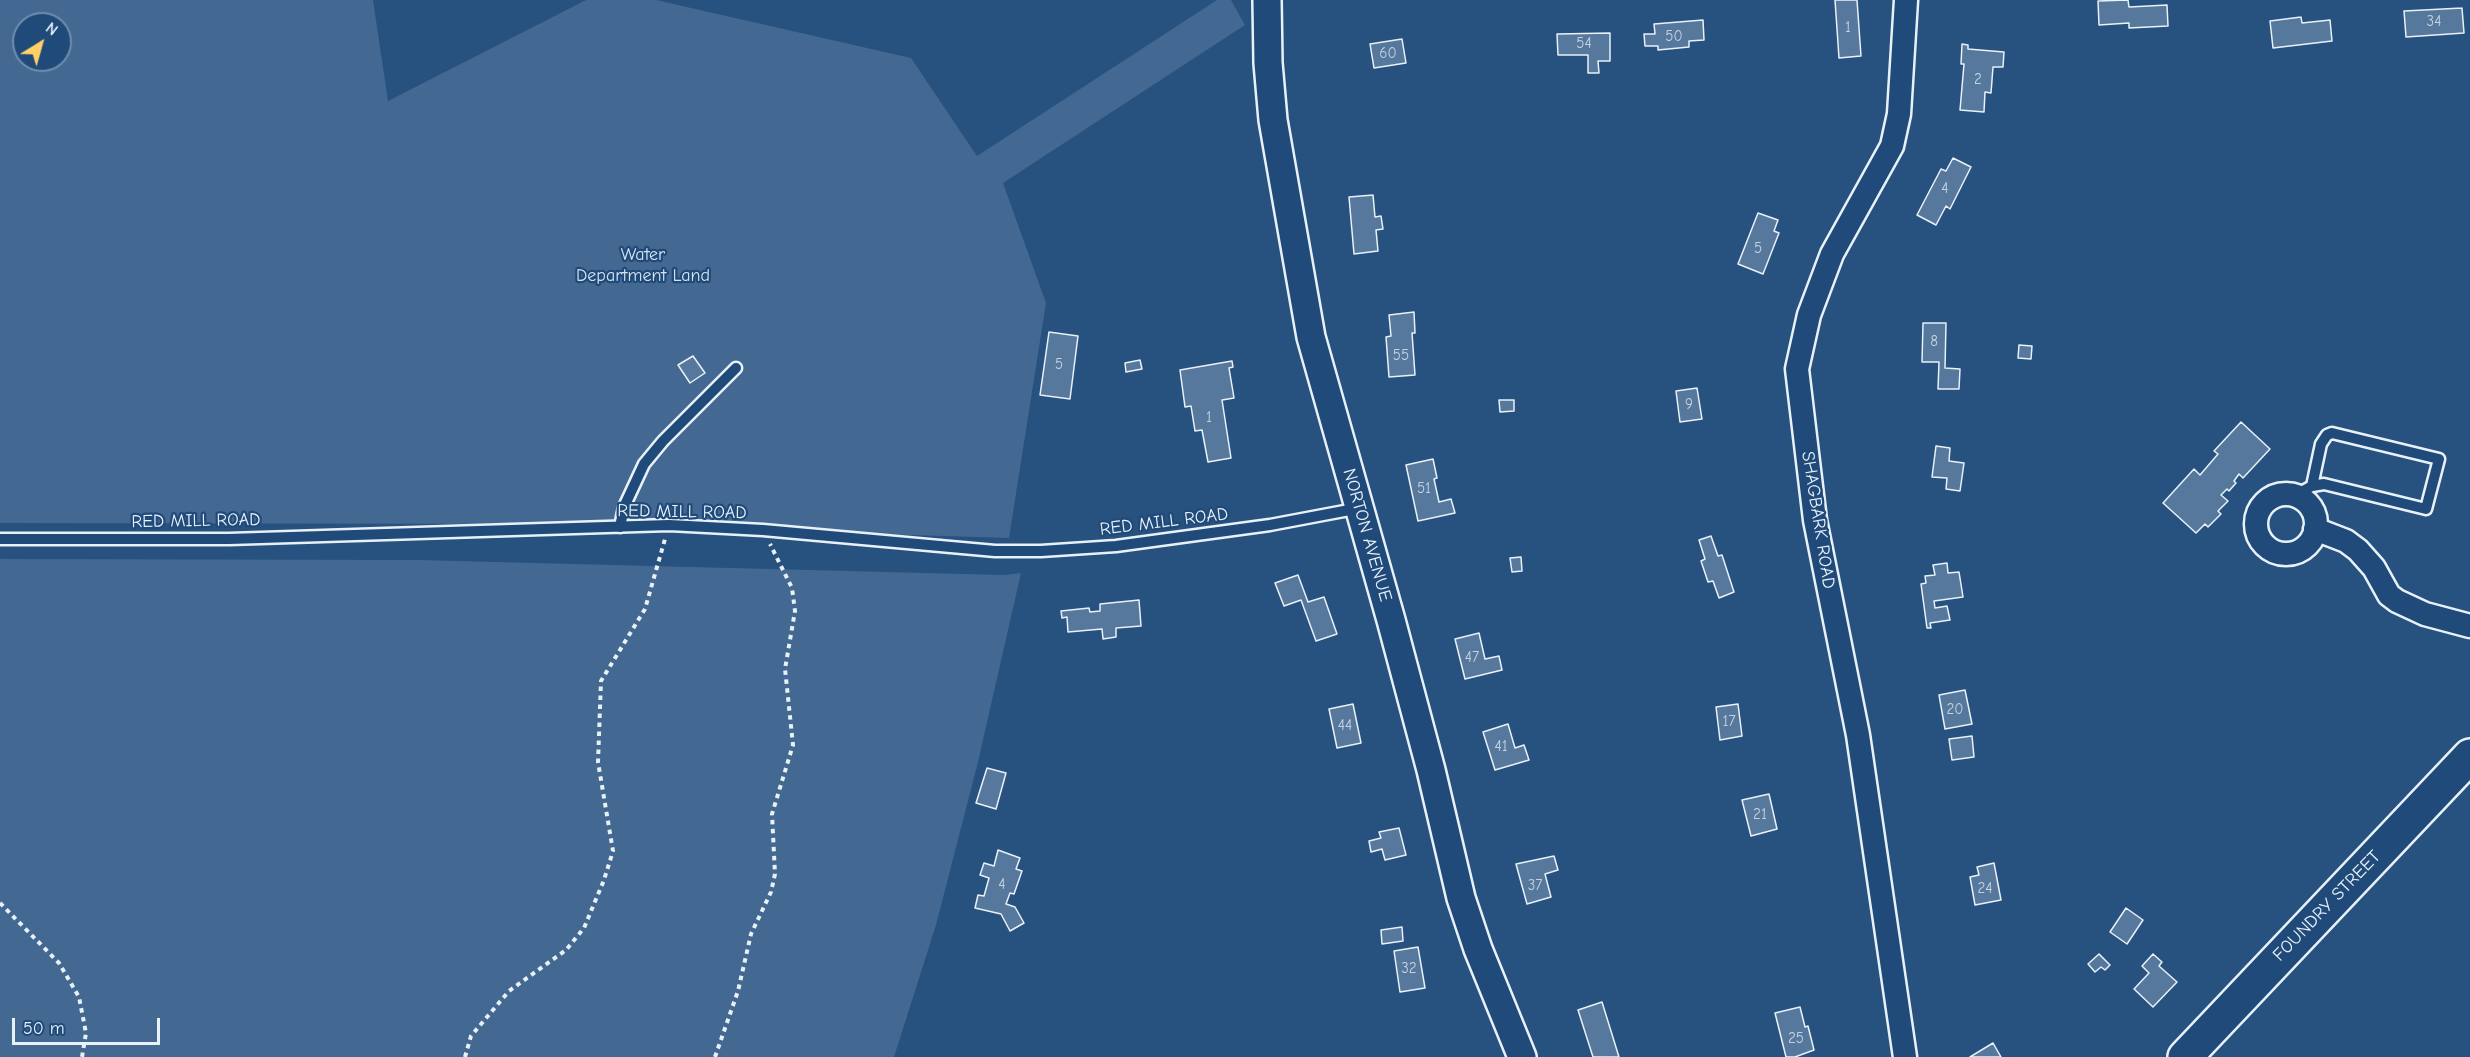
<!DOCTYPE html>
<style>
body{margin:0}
#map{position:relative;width:2470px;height:1057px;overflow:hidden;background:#27517f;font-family:"Comic Neue",sans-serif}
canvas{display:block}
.north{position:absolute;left:12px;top:12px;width:60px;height:60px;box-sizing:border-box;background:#1f4a7a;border:2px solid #6f8dac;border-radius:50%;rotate:37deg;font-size:16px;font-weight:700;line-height:24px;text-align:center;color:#e8f1f8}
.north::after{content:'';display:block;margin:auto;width:21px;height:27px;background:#ffd166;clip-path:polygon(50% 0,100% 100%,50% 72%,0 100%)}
.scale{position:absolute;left:12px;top:1018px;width:148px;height:27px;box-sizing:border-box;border:3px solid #e8f1f8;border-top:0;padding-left:8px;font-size:18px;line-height:21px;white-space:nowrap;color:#e8f1f8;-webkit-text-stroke:4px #1f4a7a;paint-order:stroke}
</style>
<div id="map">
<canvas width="2470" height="1057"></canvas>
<div class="north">N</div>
<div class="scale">50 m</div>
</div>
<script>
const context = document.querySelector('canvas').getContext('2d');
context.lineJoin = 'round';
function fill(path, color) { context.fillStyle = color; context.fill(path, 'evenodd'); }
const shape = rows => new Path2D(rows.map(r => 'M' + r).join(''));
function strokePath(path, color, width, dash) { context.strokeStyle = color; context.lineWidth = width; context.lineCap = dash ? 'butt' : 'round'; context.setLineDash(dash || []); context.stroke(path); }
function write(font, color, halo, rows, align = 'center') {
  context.font = font + ' "Comic Neue",sans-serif'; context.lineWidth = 4.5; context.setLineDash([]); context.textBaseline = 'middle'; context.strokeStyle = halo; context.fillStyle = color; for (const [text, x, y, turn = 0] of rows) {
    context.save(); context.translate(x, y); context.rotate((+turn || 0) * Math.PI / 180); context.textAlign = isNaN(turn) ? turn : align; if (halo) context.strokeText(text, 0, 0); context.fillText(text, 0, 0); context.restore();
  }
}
const green = shape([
 [0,0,373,0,388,101,586,0,656,0,911,58,977,156,1217,0,1231,0,1245,25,1003,183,1046,303,1009,538,549,524,0,523],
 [24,24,60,24,60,60,24,60],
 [0,559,418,560,1004,575,1021,573,978,762,936,925,894,1057,0,1057]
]);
const building = shape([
 [1835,0,1857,0,1861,56,1839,58,1835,0],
 [2128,0,2129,7,2167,5,2168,26,2129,28,2129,23,2099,25,2098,1,2128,0],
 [2462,8,2464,33,2406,37,2404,11,2462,8],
 [2301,17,2302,23,2330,20,2332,41,2273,48,2270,21,2301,17],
 [1703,20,1704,40,1689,41,1689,47,1658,50,1658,46,1645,46,1644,34,1655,34,1654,24,1703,20],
 [1610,33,1610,61,1598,61,1599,73,1588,73,1588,55,1558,55,1557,34,1610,33],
 [1402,39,1406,63,1374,68,1370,44,1402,39],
 [1962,44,1968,45,1968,49,2004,52,2003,67,1993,67,1991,93,1985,92,1984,112,1960,110,1964,64,1961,64,1962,44],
 [1953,158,1971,167,1950,209,1946,206,1936,225,1917,215,1941,169,1946,171,1953,158],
 [1373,195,1375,217,1381,216,1383,229,1376,230,1378,251,1354,254,1349,197,1373,195],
 [1758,213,1778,220,1774,231,1779,233,1763,274,1738,264,1758,213],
 [1414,312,1415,333,1412,333,1415,375,1389,377,1386,337,1391,336,1389,315,1414,312],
 [1923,323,1946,323,1945,368,1960,369,1959,389,1938,389,1939,362,1922,362,1923,323],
 [1049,332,1078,336,1070,399,1040,395,1049,332],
 [2019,345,2032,346,2031,359,2018,358,2019,345],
 [693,356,705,373,690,383,678,365,693,356],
 [1140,360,1142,369,1126,372,1125,363,1140,360],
 [1232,361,1233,367,1229,368,1234,398,1222,400,1231,458,1208,462,1202,430,1195,431,1191,406,1185,407,1180,370,1232,361],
 [1697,388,1702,419,1680,422,1676,391,1697,388],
 [1499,400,1514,400,1514,411,1500,412,1499,400],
 [2241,422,2270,449,2243,478,2239,474,2234,481,2236,483,2229,491,2227,489,2221,495,2228,501,2218,511,2221,514,2208,527,2205,524,2196,533,2163,503,2194,469,2200,475,2218,454,2214,451,2241,422],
 [1936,446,1950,448,1949,461,1964,463,1960,491,1946,489,1947,478,1932,477,1936,446],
 [1433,459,1437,478,1434,479,1439,502,1451,499,1455,513,1418,521,1406,465,1433,459],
 [1711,536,1718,556,1722,555,1734,592,1719,598,1713,581,1708,582,1701,561,1705,559,1699,540,1711,536],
 [1521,557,1522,571,1512,572,1510,558,1521,557],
 [1947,563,1948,573,1959,572,1963,597,1934,601,1935,608,1947,606,1950,620,1930,623,1931,628,1927,628,1921,584,1926,583,1925,576,1935,575,1933,565,1947,563],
 [1298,575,1308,602,1324,597,1337,634,1316,641,1301,600,1284,606,1275,583,1298,575],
 [1139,600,1141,626,1116,628,1116,637,1103,639,1102,629,1068,632,1067,617,1062,618,1061,611,1089,608,1090,612,1100,611,1100,604,1139,600],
 [1479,633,1485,659,1499,656,1502,670,1465,679,1455,639,1479,633],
 [1965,690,1972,724,1945,729,1939,695,1965,690],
 [1353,704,1361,743,1337,748,1329,709,1353,704],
 [1738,704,1742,736,1720,740,1716,707,1738,704],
 [1508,724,1515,748,1524,745,1529,760,1495,770,1483,732,1508,724],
 [1972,736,1974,757,1952,760,1949,739,1972,736],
 [987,768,1006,773,996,809,976,803,987,768],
 [1769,794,1777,829,1751,836,1742,800,1769,794],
 [1399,828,1406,855,1385,860,1382,849,1371,852,1369,841,1381,838,1379,832,1399,828],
 [998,850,1020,858,1016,869,1022,871,1014,894,1010,893,1006,904,1015,907,1024,923,1010,931,1001,914,975,908,978,895,984,896,989,878,980,875,984,863,994,866,998,850],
 [1554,856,1558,870,1545,874,1551,897,1527,904,1516,864,1554,856],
 [1994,863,2001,900,1975,905,1970,877,1979,875,1977,867,1994,863],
 [2126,908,2143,920,2127,944,2110,932,2126,908],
 [1402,927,1403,941,1382,944,1381,930,1402,927],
 [1418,947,1425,988,1400,992,1394,951,1418,947],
 [2099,954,2110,965,2105,970,2101,967,2095,972,2088,964,2099,954],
 [2153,954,2162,962,2159,966,2177,982,2153,1007,2134,989,2149,973,2142,966,2153,954],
 [1602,1002,1619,1057,1593,1057,1578,1010,1602,1002],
 [1800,1007,1805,1027,1808,1026,1814,1050,1795,1057,1786,1057,1775,1013,1800,1007],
 [1993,1043,2001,1057,1970,1057,1993,1043]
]);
const path = shape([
 [0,903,59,963,79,997,86,1033,82,1057],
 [465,1057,471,1036,509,991,566,950,584,928,604,880,613,851,598,762,601,681,645,609,665,539],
 [715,1057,738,991,751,934,771,892,775,874,772,814,793,745,785,669,795,611,792,588,770,544]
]);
const service = shape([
 [2294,496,2312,486,2324,484,2426,509,2439,459,2332,433,2327,435,2321,444,2312,486],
 [620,527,624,507,644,464,663,441,736,368],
 [0,539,229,539,669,525,763,530,995,551,1041,551,1116,546,1270,525,1360,508]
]);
const minor = shape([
 '2256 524a30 30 0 1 1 60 0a30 30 0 1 1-60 0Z',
 [2315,529,2346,541,2358,550,2374,568,2389,595,2397,601,2425,614,2470,626],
 [1905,1057,1858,735,1815,520,1797,369,1809,315,1832,254,1892,146,1899,114,1906,0]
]);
const tertiary = shape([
 [1267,0,1268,63,1273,120,1311,337,1391,620,1431,770,1461,898,1478,949,1522,1057]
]);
const trunk = shape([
 [2185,1057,2470,756]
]);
const numberNames = [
 ["34",2434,22],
 ["1",1848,28],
 ["50",1674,37],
 ["54",1584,44],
 ["60",1388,54],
 ["2",1978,80],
 ["4",1945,189],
 ["5",1758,249],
 ["8",1934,342],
 ["55",1401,356],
 ["5",1059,365],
 ["9",1689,405],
 ["1",1209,418],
 ["51",1424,489],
 ["47",1472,658],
 ["20",1955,710],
 ["17",1729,722],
 ["44",1345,726],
 ["41",1501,747],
 ["21",1760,815],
 ["4",1002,885],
 ["37",1535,886],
 ["24",1985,889],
 ["32",1409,969],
 ["25",1796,1039]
];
const parkNames = [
 ["Water",643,255],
 ["Department Land",643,276]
];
const streetNames = [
 ["RED MILL ROAD",682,512,1],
 ["SHAGBARK ROAD",1818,520,81],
 ["RED MILL ROAD",196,521,-1],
 ["RED MILL ROAD",1164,522,-7],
 ["NORTON AVENUE",1367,535,74],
 ["FOUNDRY STREET",2327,906,-46]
];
fill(green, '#436891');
fill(building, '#57789d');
strokePath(building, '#e8f1f8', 1.5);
strokePath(service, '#e8f1f8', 15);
strokePath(minor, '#e8f1f8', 27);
strokePath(tertiary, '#e8f1f8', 32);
strokePath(trunk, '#e8f1f8', 38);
strokePath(path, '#e8f1f8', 4, [4.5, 4.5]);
strokePath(service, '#1f4a7a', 10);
strokePath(minor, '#1f4a7a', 22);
strokePath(tertiary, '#1f4a7a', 27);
strokePath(trunk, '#1f4a7a', 33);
write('15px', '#c4d3e1', null, numberNames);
write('18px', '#d8e3ee', '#1f4a7a', parkNames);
write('18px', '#e8f1f8', '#1f4a7a', streetNames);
</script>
